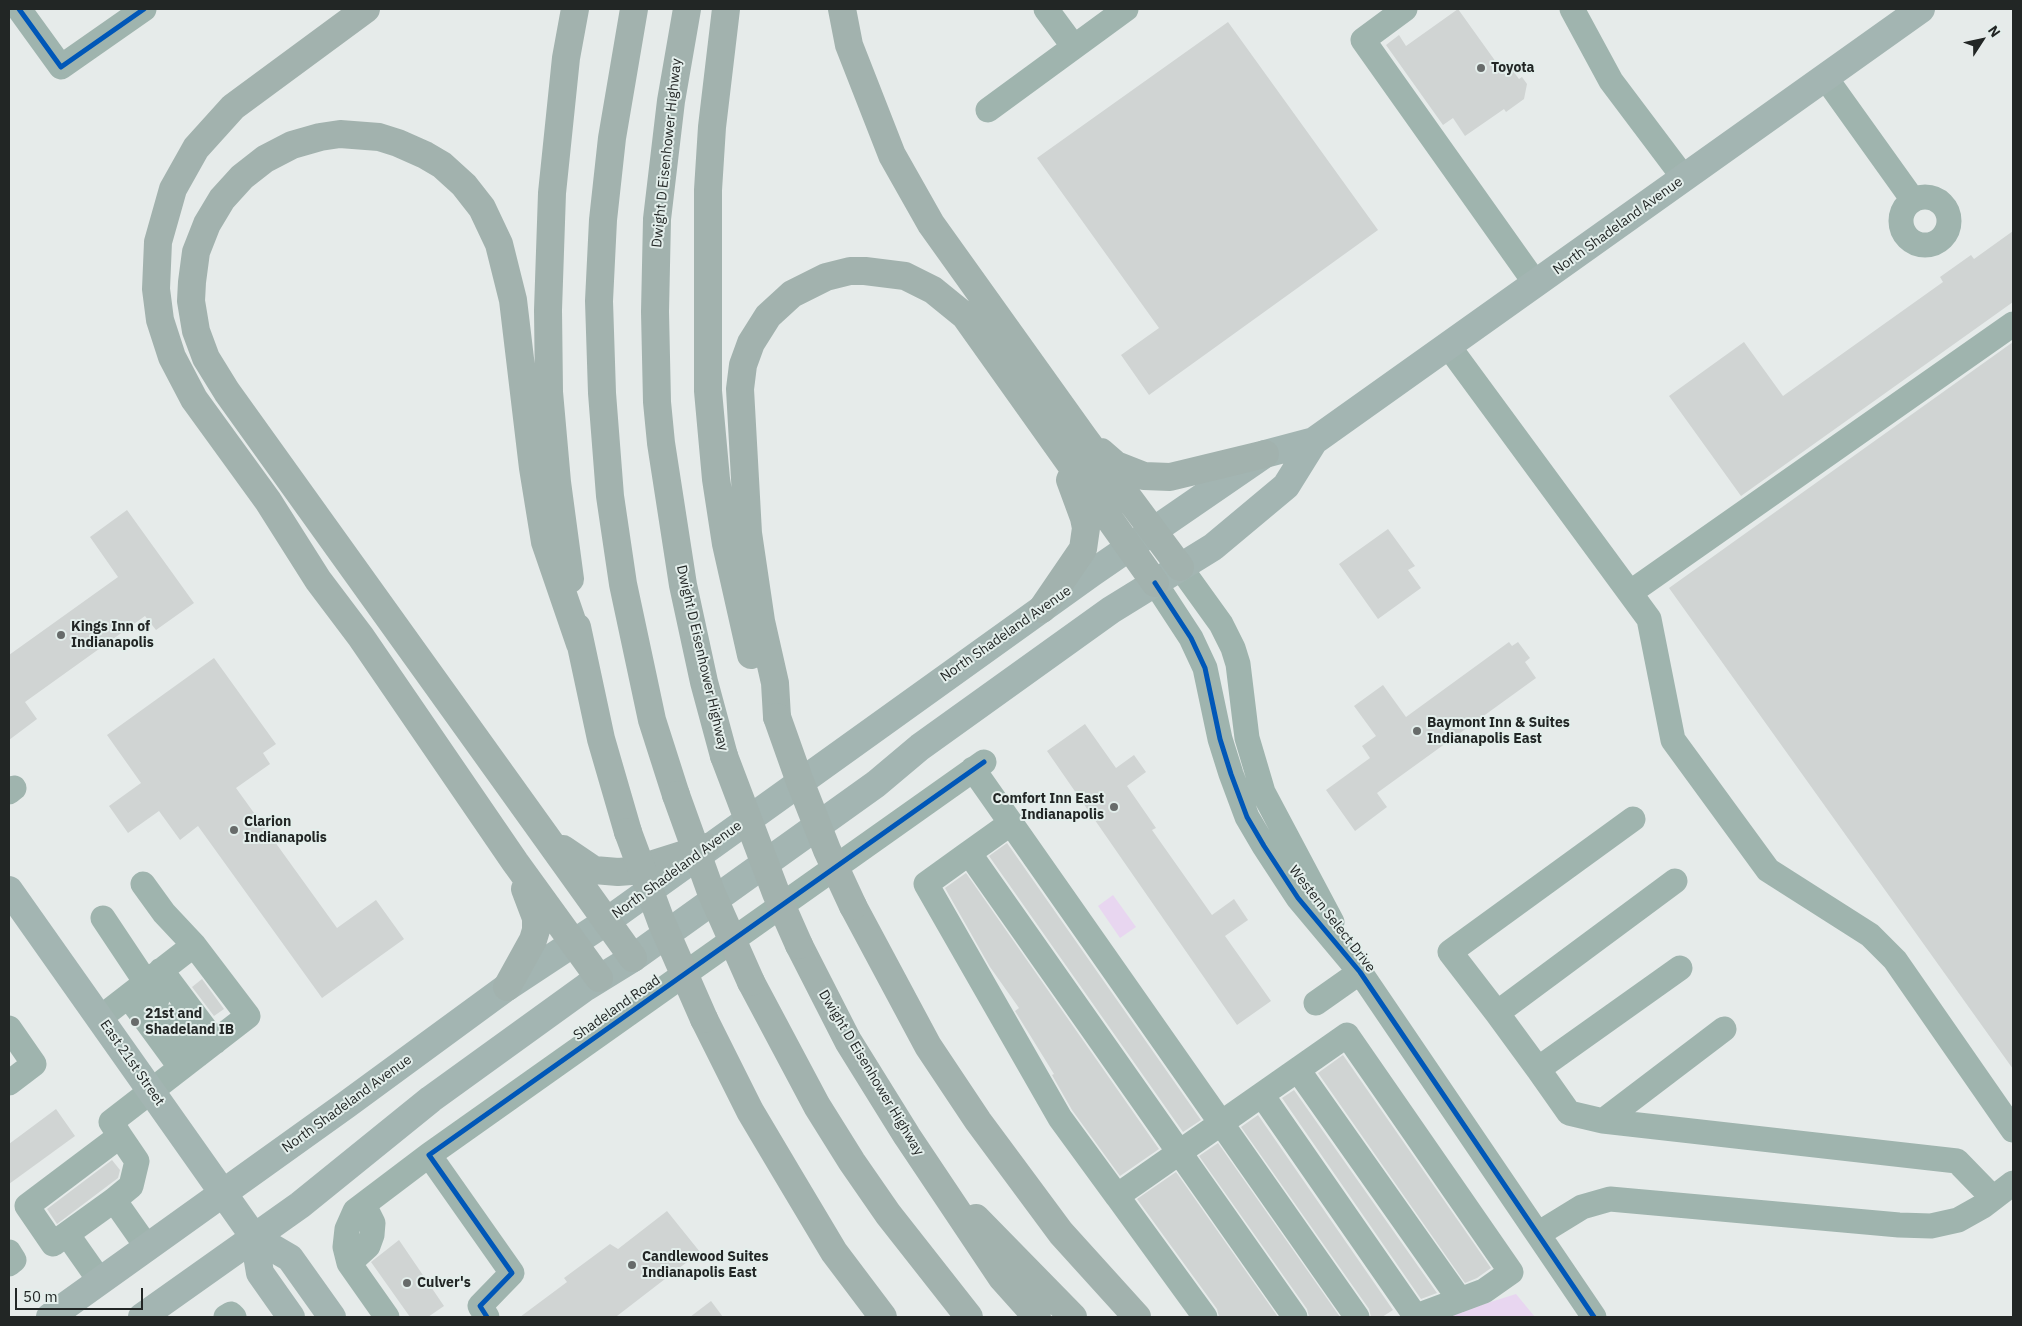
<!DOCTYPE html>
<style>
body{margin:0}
#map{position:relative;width:2022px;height:1326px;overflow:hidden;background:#e6ebea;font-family:"IBM Plex Sans",sans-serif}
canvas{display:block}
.frame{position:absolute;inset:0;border:10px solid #222625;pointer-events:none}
.north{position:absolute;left:1957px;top:15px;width:50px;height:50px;-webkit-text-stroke:4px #e3eeeb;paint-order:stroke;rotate:55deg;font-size:14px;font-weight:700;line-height:20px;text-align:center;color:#222625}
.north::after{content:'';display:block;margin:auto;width:18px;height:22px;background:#222625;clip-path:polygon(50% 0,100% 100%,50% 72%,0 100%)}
.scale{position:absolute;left:15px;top:1288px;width:128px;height:22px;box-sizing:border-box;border:2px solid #222625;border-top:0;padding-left:6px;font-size:15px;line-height:18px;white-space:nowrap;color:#222625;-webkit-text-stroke:4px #e3eeeb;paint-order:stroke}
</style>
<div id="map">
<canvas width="2022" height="1326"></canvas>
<div class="frame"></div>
<div class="north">N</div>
<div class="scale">50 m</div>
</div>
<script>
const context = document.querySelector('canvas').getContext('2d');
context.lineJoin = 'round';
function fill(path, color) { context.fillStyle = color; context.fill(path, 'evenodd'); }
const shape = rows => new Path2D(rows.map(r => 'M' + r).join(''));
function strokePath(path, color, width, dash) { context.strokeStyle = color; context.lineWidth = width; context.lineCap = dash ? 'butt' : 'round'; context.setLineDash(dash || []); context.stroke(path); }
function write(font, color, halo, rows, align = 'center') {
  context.font = font + ' "IBM Plex Sans",sans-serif'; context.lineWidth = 4; context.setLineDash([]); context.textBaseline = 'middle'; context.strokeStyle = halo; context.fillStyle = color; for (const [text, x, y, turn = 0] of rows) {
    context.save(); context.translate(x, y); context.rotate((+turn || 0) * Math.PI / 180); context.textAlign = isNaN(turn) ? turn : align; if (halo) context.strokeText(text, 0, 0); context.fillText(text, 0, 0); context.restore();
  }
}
const green = shape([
 [1113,895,1136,927,1120,938,1098,906],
 [1516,1294,1535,1317,1443,1317]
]);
const building = shape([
 [1458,9,1506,76,1513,71,1519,79,1522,77,1527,84,1524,99,1506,112,1504,109,1465,136,1453,118,1443,125,1386,45,1399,35,1406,46],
 [1228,22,1378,230,1149,395,1121,355,1159,328,1037,158],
 [2013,231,2013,302,1741,496,1669,396,1744,342,1783,396,1943,282,1940,277,1971,255,1974,259],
 [2013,342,2013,1069,1669,588],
 [127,510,194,603,156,630,145,616,25,702,37,719,9,740,9,655,118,577,90,537],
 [1388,529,1415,566,1408,570,1421,588,1378,619,1339,564],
 [1509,642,1512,646,1518,642,1530,658,1525,662,1536,678,1377,793,1387,807,1355,831,1326,790,1370,758,1362,746,1376,736,1354,706,1383,685,1406,717],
 [214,658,276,744,263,753,270,764,236,788,337,928,376,900,404,939,322,998,198,826,180,840,159,811,128,833,109,806,141,783,107,735],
 [1085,724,1116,768,1134,755,1146,772,1127,786,1156,828,1152,830,1212,915,1234,899,1248,920,1225,936,1271,1001,1237,1025,1047,751],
 [1007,843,1201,1120,1183,1132,989,856],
 [966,873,1159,1149,1120,1176,1072,1110,1052,1075,1054,1074,1015,1011,1019,1008,990,967,945,888],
 [202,979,224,1009,214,1016,192,987],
 [1343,1055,1491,1268,1477,1278,1465,1283,1318,1073],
 [1294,1090,1437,1293,1421,1299,1282,1098],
 [56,1109,75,1136,9,1184,9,1144],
 [1258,1115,1393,1310,1382,1317,1371,1317,1369,1309,1241,1127],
 [1218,1143,1340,1317,1309,1317,1307,1309,1199,1156],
 [112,1160,120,1170,118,1178,57,1224,47,1209],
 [1176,1172,1278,1317,1219,1317,1217,1309,1137,1199],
 [667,1211,700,1252,617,1316,520,1317,567,1282,564,1278,610,1244,618,1249],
 [399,1240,444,1306,428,1317,410,1317,371,1262],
 [711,1301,723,1317,690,1317]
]);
const minor = shape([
 [19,9,61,67,144,9],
 [1046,9,1074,47],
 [1405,9,1363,40,1536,284],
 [1572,9,1611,81,1684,178],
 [1825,77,1913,200],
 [988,110,1126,9],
 '1901 221a24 24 0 1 1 48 0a24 24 0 1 1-48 0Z',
 [1449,347,1649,619,1673,740,1768,870,1870,935,1895,960,2013,1130],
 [1180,567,1221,624,1233,648,1238,664,1247,738,1263,792,1332,922],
 [1155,583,1191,638,1205,668,1220,739,1231,774,1247,817,1264,846,1298,898,1360,972,1594,1317],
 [1631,592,2013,324],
 [973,769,1357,1317],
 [9,792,14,788],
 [1633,819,1450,952,1497,1013,1675,881],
 [1011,823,969,853,1295,1317],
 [969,853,926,884,1060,1118,1117,1196],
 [143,884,164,913,194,945],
 [103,918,157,999],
 [161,970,215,1042],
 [129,997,181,1068],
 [1316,1003,1360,972],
 [1497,1013,1538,1069,1680,968],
 [170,1017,198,1055],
 [100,1018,194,945,248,1016,111,1122,120,1136,27,1206,53,1244,114,1200,147,1247],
 [9,1028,34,1064,9,1083],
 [1538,1069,1569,1113,1603,1121,1724,1029],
 [1298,1070,1460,1300],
 [1262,1095,1416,1317],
 [1603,1121,1957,1161,1993,1198],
 [114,1200,131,1186,137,1161,120,1136],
 [67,1234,100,1281],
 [1538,1234,1582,1207,1610,1199,1899,1225,1931,1226,1958,1220,1983,1206,2013,1183],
 [9,1252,14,1260,9,1264],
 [356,1257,368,1246,372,1235,373,1223,366,1209],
 [226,1317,231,1314,234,1317],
 [387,1317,349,1263,345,1247,347,1229,355,1211,429,1155],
 [487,1317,480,1306,512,1273,429,1155,984,762],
 [1205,1317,1117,1196,1347,1035,1511,1272,1484,1291,1414,1317]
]);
const major = shape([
 [9,890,254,1237,290,1258,332,1317],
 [254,1237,260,1273,291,1317],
 [50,1317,346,1105,507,987,607,921,1092,573,1265,454,1314,441,1921,9],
 [142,1317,300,1205,431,1099,586,987,633,958,876,784,920,747,1111,610,1213,547,1286,486,1314,441]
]);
const highway = shape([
 [366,9,233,107,196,148,173,189,158,242,156,289,160,320,172,357,194,399,268,501,318,580,361,637,515,862,599,978],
 [634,9,612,138,603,220,599,301,602,393,610,496,623,584,652,720,676,795],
 [687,9,671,101,657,219,655,312,657,402,661,443,683,585,704,682,724,756],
 [726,9,712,127,708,190,708,391,716,479,726,544,751,655],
 [842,9,849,45,892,155,931,224,1084,438,1180,567],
 [1101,452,1116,465,1144,476,1170,477,1265,454],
 [570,579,557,482,549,392,548,310,552,193,566,58,575,9],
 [1042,609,1083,549,1086,528,1084,518,1070,480],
 [577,627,601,739,628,832],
 [580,644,545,542,533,468,513,300,499,244,482,208,464,185,442,165,425,155,398,143,379,137,340,134,320,137,292,145,265,159,242,177,222,199,207,224,196,252,192,282,191,301,196,331,206,358,227,392,633,958],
 [777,717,775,683,761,621,748,533,740,389,743,365,751,343,768,316,792,294,826,277,850,271,865,271,905,276,933,290,965,316,1155,583],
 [563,849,594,870,618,872,631,871,707,847],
 [853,906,928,1046,978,1121,1061,1233,1137,1317],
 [799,945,848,1041,907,1136,1002,1278,1037,1317],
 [751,982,817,1106,852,1162,888,1214,969,1317],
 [507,987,533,940,536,930,536,918,525,889],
 [704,1019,750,1111,788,1175,834,1252,883,1317],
 [976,1218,1073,1317]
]);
const highwayBridge = shape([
 [777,717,799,779,827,850,853,906],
 [724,756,776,893,799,945],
 [676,795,711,892,751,982],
 [628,832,661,921,704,1019]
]);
const cycleway = shape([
 [19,9,61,67,144,9],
 [1155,583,1191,638,1205,668,1220,739,1231,774,1247,817,1264,846,1298,898,1360,972,1594,1317],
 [487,1317,480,1306,512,1273,429,1155,984,762]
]);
const markers = [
 [1481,68,5,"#676b6a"],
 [61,635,5,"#676b6a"],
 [1417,731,5,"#676b6a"],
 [1114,807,5,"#676b6a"],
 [234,830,5,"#676b6a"],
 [135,1022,5,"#676b6a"],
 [632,1265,5,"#676b6a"],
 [407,1283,5,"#676b6a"]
];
const poiNames = [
 ["Toyota",1491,68],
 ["Kings Inn of",71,627],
 ["Indianapolis",71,643],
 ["Baymont Inn & Suites",1427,723],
 ["Indianapolis East",1427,739],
 ["Comfort Inn East",1104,799,"right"],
 ["Indianapolis",1104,815,"right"],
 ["Clarion",244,822],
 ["Indianapolis",244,838],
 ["21st and",145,1014],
 ["Shadeland IB",145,1030],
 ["Candlewood Suites",642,1257],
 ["Indianapolis East",642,1273],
 ["Culver's",417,1283]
];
const streetNames = [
 ["Dwight D Eisenhower Highway",667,153,-84],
 ["North Shadeland Avenue",1618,226,-36],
 ["North Shadeland Avenue",1006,634,-35],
 ["Dwight D Eisenhower Highway",702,658,77],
 ["North Shadeland Avenue",677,870,-36],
 ["Western Select Drive",1332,919,52],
 ["Shadeland Road",617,1008,-35],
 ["East 21st Street",132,1063,55],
 ["Dwight D Eisenhower Highway",871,1073,59],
 ["North Shadeland Avenue",347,1104,-36]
];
fill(green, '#e8d6f0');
fill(building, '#d0d4d3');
strokePath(minor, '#9fb4ae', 25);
strokePath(major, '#a3b5b2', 28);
strokePath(highway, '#a2b2ae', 28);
strokePath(highwayBridge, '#a2b2ae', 28);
strokePath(cycleway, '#0057b8', 5);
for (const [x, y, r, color] of markers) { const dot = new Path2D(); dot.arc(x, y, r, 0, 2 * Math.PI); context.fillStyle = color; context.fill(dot); strokePath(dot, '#e3eeeb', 2); }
write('bold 14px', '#222625', '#e3eeeb', poiNames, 'left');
write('14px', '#222625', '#e3eeeb', streetNames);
</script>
